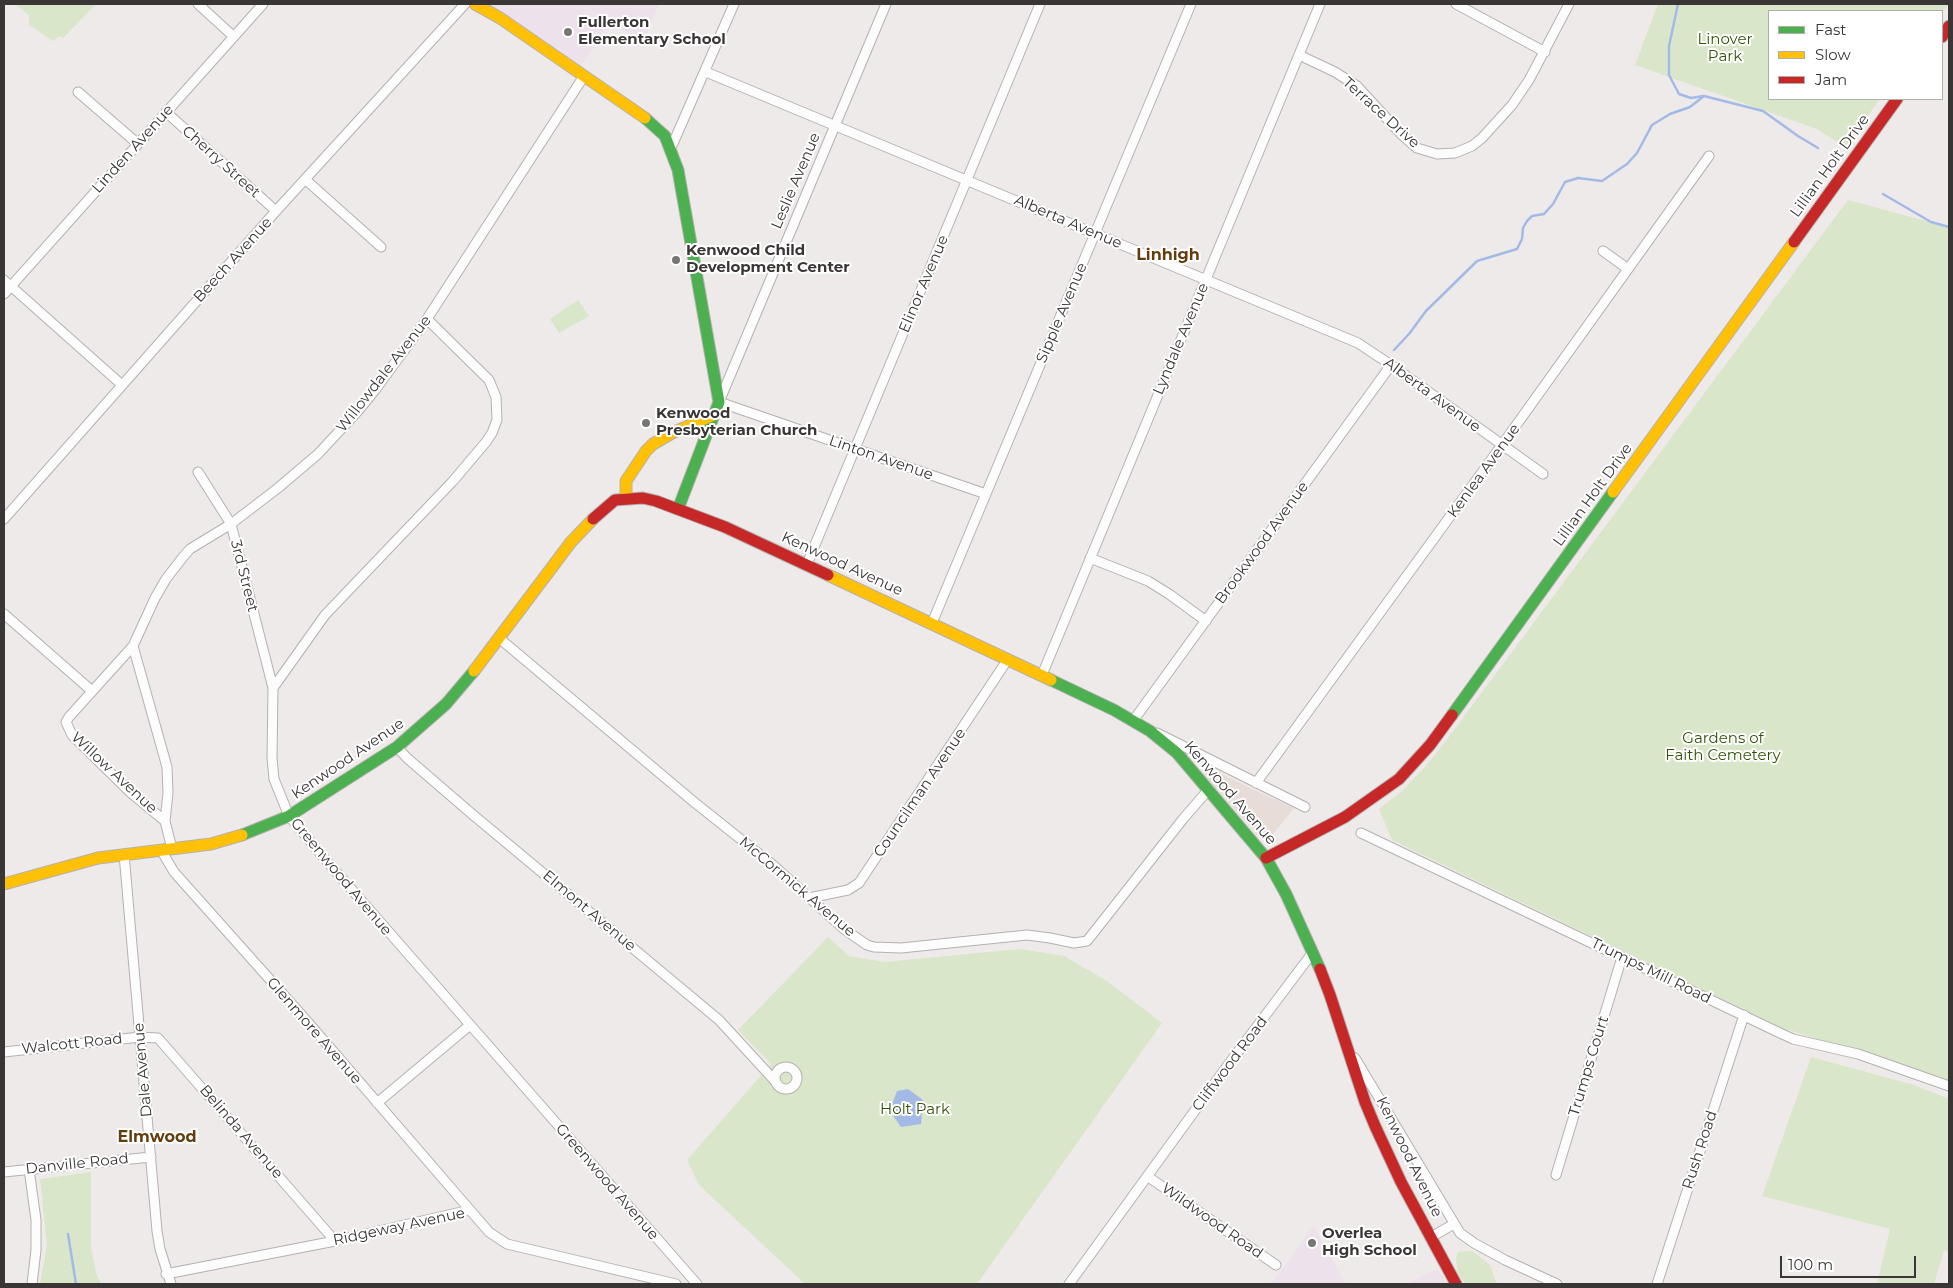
<!DOCTYPE html>
<style>
body{margin:0}
#map{position:relative;width:1953px;height:1288px;overflow:hidden;background:#eeeae9;font-family:Montserrat,sans-serif}
canvas{display:block}
.frame{position:absolute;inset:0;border:5px solid #393635;pointer-events:none}
.legend{position:absolute;left:1768px;top:10px;width:175px;height:90px;box-sizing:border-box;background:#fff;border:1px solid #b0afae;margin:0;padding:6px 9px;list-style:none;font-size:15px;color:#393635}
.legend li{display:flex;align-items:center;gap:10px;height:25px}
.legend b{width:25px;border:1px solid #b0afae}
.scale{position:absolute;left:1780px;top:1256px;width:136px;height:22px;box-sizing:border-box;border:2px solid #393635;border-top:0;padding-left:6px;font-size:15px;line-height:18px;white-space:nowrap;color:#393635;-webkit-text-stroke:4px #fff;paint-order:stroke}
</style>
<div id="map">
<canvas width="1953" height="1288"></canvas>
<div class="frame"></div>
<ul class="legend">
<li><b style="height:6px;background:#4caf50"></b>Fast</li>
<li><b style="height:6px;background:#ffc107"></b>Slow</li>
<li><b style="height:6px;background:#c62828"></b>Jam</li>
</ul>
<div class="scale">100 m</div>
</div>
<script>
const context = document.querySelector('canvas').getContext('2d');
context.lineJoin = 'round';
function fill(path, color) { context.fillStyle = color; context.fill(path, 'evenodd'); }
const shape = rows => new Path2D(rows.map(r => 'M' + r).join(''));
function strokePath(path, color, width, dash) { context.strokeStyle = color; context.lineWidth = width; context.lineCap = dash ? 'butt' : 'round'; context.setLineDash(dash || []); context.stroke(path); }
function write(font, color, halo, rows, align = 'center') {
  context.font = font + ' Montserrat,sans-serif'; context.lineWidth = 4; context.setLineDash([]); context.textBaseline = 'middle'; context.strokeStyle = halo; context.fillStyle = color; for (const [text, x, y, turn = 0] of rows) {
    context.save(); context.translate(x, y); context.rotate((+turn || 0) * Math.PI / 180); context.textAlign = isNaN(turn) ? turn : align; if (halo) context.strokeText(text, 0, 0); context.fillText(text, 0, 0); context.restore();
  }
}
const built = shape([
 [1206,766,1254,790,1294,808,1270,838,1265,841,1258,836,1201,771]
]);
const education = shape([
 [489,4,659,4,643,43,611,22,580,67],
 [1314,1226,1346,1284,1271,1284],
 [1437,1269,1446,1283,1444,1284,1406,1284]
]);
const green = shape([
 [15,4,96,4,63,38,59,36,53,41,29,25,29,15],
 [1658,4,1949,4,1942,13,1942,11,1769,11,1769,99,1880,99,1845,147,1817,129,1635,65],
 [1848,200,1949,227,1949,1080,1782,1028,1392,840,1379,809,1402,791,1424,768,1442,746],
 [578,300,589,316,559,333,550,319],
 [828,937,849,956,885,962,1020,949,1064,956,1107,981,1162,1023,977,1284,805,1284,699,1185,687,1160,771,1064,738,1030],
 [1811,1057,1914,1085,1949,1099,1949,1251,1944,1250,1934,1284,1877,1284,1890,1229,1762,1196],
 [91,1172,91,1246,96,1273,101,1284,40,1284,47,1245,40,1179],
 [1472,1251,1490,1265,1497,1284,1465,1284,1458,1273,1456,1258,1458,1252]
]);
const water = shape([
 [908,1089,923,1100,921,1124,901,1127,894,1117,892,1104,897,1091]
]);
const stream = shape([
 [1678,4,1669,46,1669,75,1679,94,1691,98,1704,96,1763,111,1798,136,1818,148],
 [1883,194,1931,222,1949,227],
 [1394,350,1409,334,1426,311,1477,261,1517,249,1522,239,1523,228,1527,221,1532,216,1544,214,1553,204,1565,182,1578,178,1602,181,1627,164,1637,153,1652,125,1670,114,1690,107,1704,96],
 [68,1234,76,1284]
]);
const street = shape([
 [198,4,233,36],
 [886,4,719,402,986,494],
 [1456,4,1545,52],
 [1299,55,1335,72,1357,86,1401,134,1417,148,1437,154,1455,153,1472,146,1482,138,1512,105,1529,80,1569,4],
 [706,72,1358,343,1391,365,1543,474],
 [78,92,138,144],
 [166,112,276,211],
 [671,148,734,4],
 [306,180,381,247],
 [1603,251,1628,269],
 [4,280,122,385],
 [4,294,263,4],
 [427,319,489,380,496,397,497,420,492,433,486,442,453,481,325,615,273,688,272,758,274,779,289,816,325,859,697,1284],
 [198,472,231,524,273,688],
 [4,519,276,211,465,4],
 [1090,558,1148,581,1169,594,1206,621],
 [807,564,1040,4],
 [4,614,92,691],
 [932,623,1191,4],
 [499,638,694,802,773,865,844,929,867,945,874,947,901,948,1027,935,1050,938,1074,943,1087,941,1183,819,1209,789],
 [133,646,167,767,168,793,165,821,172,849],
 [1042,675,1320,4],
 [1133,721,1391,365],
 [1157,733,1305,807],
 [397,747,407,758,472,814,719,1020,775,1081],
 [1256,783,1502,445,1709,156],
 [165,821,131,793,72,735,66,722,69,717,133,646,155,598,166,579,183,557,190,549,231,524,278,488,318,454,358,411,375,390,427,319,584,76],
 [1361,833,1780,1033,1793,1039,1858,1054,1949,1086],
 [161,850,174,872,306,1020,470,1210],
 [124,854,157,1231,160,1249,171,1284],
 [809,898,848,890,859,883,1008,659],
 [4,1052,140,1037,158,1038,335,1241],
 [1355,1058,1460,1233,1474,1243,1505,1260,1557,1284],
 '775 1078a11 11 0 1 1 22 0a11 11 0 1 1-22 0Z',
 [377,1103,470,1025],
 [29,1169,36,1220,36,1250,32,1284],
 [4,1172,151,1157],
 [1556,1175,1622,957],
 [1147,1176,1276,1265],
 [1431,1237,1454,1224],
 [166,1274,335,1241,470,1210,489,1232,507,1244,676,1284],
 [1069,1284,1228,1065,1313,952],
 [1657,1284,1744,1015]
]);
const fast = shape([
 [645,118,665,136,678,170,719,402,678,509],
 [1051,680,1114,710,1150,731,1177,753,1266,858,1286,894,1320,969],
 [1452,715,1613,492],
 [242,835,289,816,397,747,446,704,474,671]
]);
const slow = shape([
 [475,4,500,18,645,118],
 [1613,492,1794,242],
 [626,498,626,481,646,451,653,444,672,433,714,415],
 [828,575,1051,680],
 [474,671,571,542,593,519],
 [4,884,98,858,211,844,242,835]
]);
const jam = shape([
 [1942,37,1949,26],
 [1794,242,1897,99],
 [593,519,615,500,643,498,656,501,725,527,828,575],
 [1266,858,1345,817,1399,779,1430,745,1452,715],
 [1320,969,1330,995,1365,1102,1375,1126,1401,1182,1456,1284]
]);
const markers = [
 [568,32,5,"#787574"],
 [676,260,5,"#787574"],
 [646,423,5,"#787574"],
 [1312,1243,5,"#787574"]
];
const poiNames = [
 ["Fullerton",578,23],
 ["Elementary School",578,40],
 ["Kenwood Child",686,251],
 ["Development Center",686,268],
 ["Kenwood",656,414],
 ["Presbyterian Church",656,431],
 ["Overlea",1322,1234],
 ["High School",1322,1251]
];
const parkNames = [
 ["Linover",1725,40],
 ["Park",1725,57],
 ["Gardens of",1723,739],
 ["Faith Cemetery",1723,756],
 ["Holt Park",915,1110]
];
const streetNames = [
 ["Terrace Drive",1381,113,42],
 ["Linden Avenue",133,149,-48],
 ["Cherry Street",221,162,42],
 ["Lillian Holt Drive",1830,166,-54],
 ["Leslie Avenue",796,181,-67],
 ["Alberta Avenue",1068,222,23],
 ["Beech Avenue",233,260,-48],
 ["Elinor Avenue",924,284,-67],
 ["Sipple Avenue",1062,313,-67],
 ["Lyndale Avenue",1181,339,-67],
 ["Willowdale Avenue",384,374,-52],
 ["Alberta Avenue",1432,395,36],
 ["Linton Avenue",881,458,19],
 ["Kenlea Avenue",1484,471,-54],
 ["Lillian Holt Drive",1593,495,-54],
 ["Brookwood Avenue",1262,543,-54],
 ["Kenwood Avenue",842,564,25],
 ["3rd Street",244,576,76],
 ["Kenwood Avenue",348,759,-34],
 ["Willow Avenue",114,773,43],
 ["Councilman Avenue",920,793,-56],
 ["Kenwood Avenue",1230,793,49],
 ["Greenwood Avenue",341,877,50],
 ["McCormick Avenue",797,887,40],
 ["Elmont Avenue",589,911,40],
 ["Trumps Mill Road",1651,971,26],
 ["Glenmore Avenue",314,1031,49],
 ["Walcott Road",72,1044,-6],
 ["Cliffwood Road",1230,1064,-53],
 ["Trumps Court",1589,1066,-73],
 ["Dale Avenue",143,1070,-95],
 ["Belinda Avenue",241,1132,49],
 ["Rush Road",1700,1150,-72],
 ["Kenwood Avenue",1409,1157,64],
 ["Danville Road",77,1164,-6],
 ["Greenwood Avenue",607,1182,49],
 ["Wildwood Road",1212,1221,35],
 ["Ridgeway Avenue",399,1227,-12]
];
const neighbourhoodNames = [
 ["Linhigh",1168,255],
 ["Elmwood",157,1137]
];
fill(built, '#e7dcd8');
fill(education, '#ede2eb');
fill(green, '#d9e6c9');
fill(water, '#a3bae6');
strokePath(stream, '#a3bae6', 2.5);
strokePath(street, '#b4b1b0', 11);
strokePath(fast, '#b4b1b0', 13);
strokePath(slow, '#b4b1b0', 13);
strokePath(jam, '#b4b1b0', 13);
strokePath(street, '#fcfcfc', 9);
strokePath(fast, '#4caf50', 11);
strokePath(slow, '#ffc107', 11);
strokePath(jam, '#c62828', 11);
for (const [x, y, r, color] of markers) { const dot = new Path2D(); dot.arc(x, y, r, 0, 2 * Math.PI); context.fillStyle = color; context.fill(dot); strokePath(dot, '#fff', 2); }
write('bold 15px', '#393635', '#fff', poiNames, 'left');
write('15px', '#335206', '#fff', parkNames);
write('15px', '#393635', '#fff', streetNames);
write('bold 16px', '#633d0d', '#fff', neighbourhoodNames);
</script>
